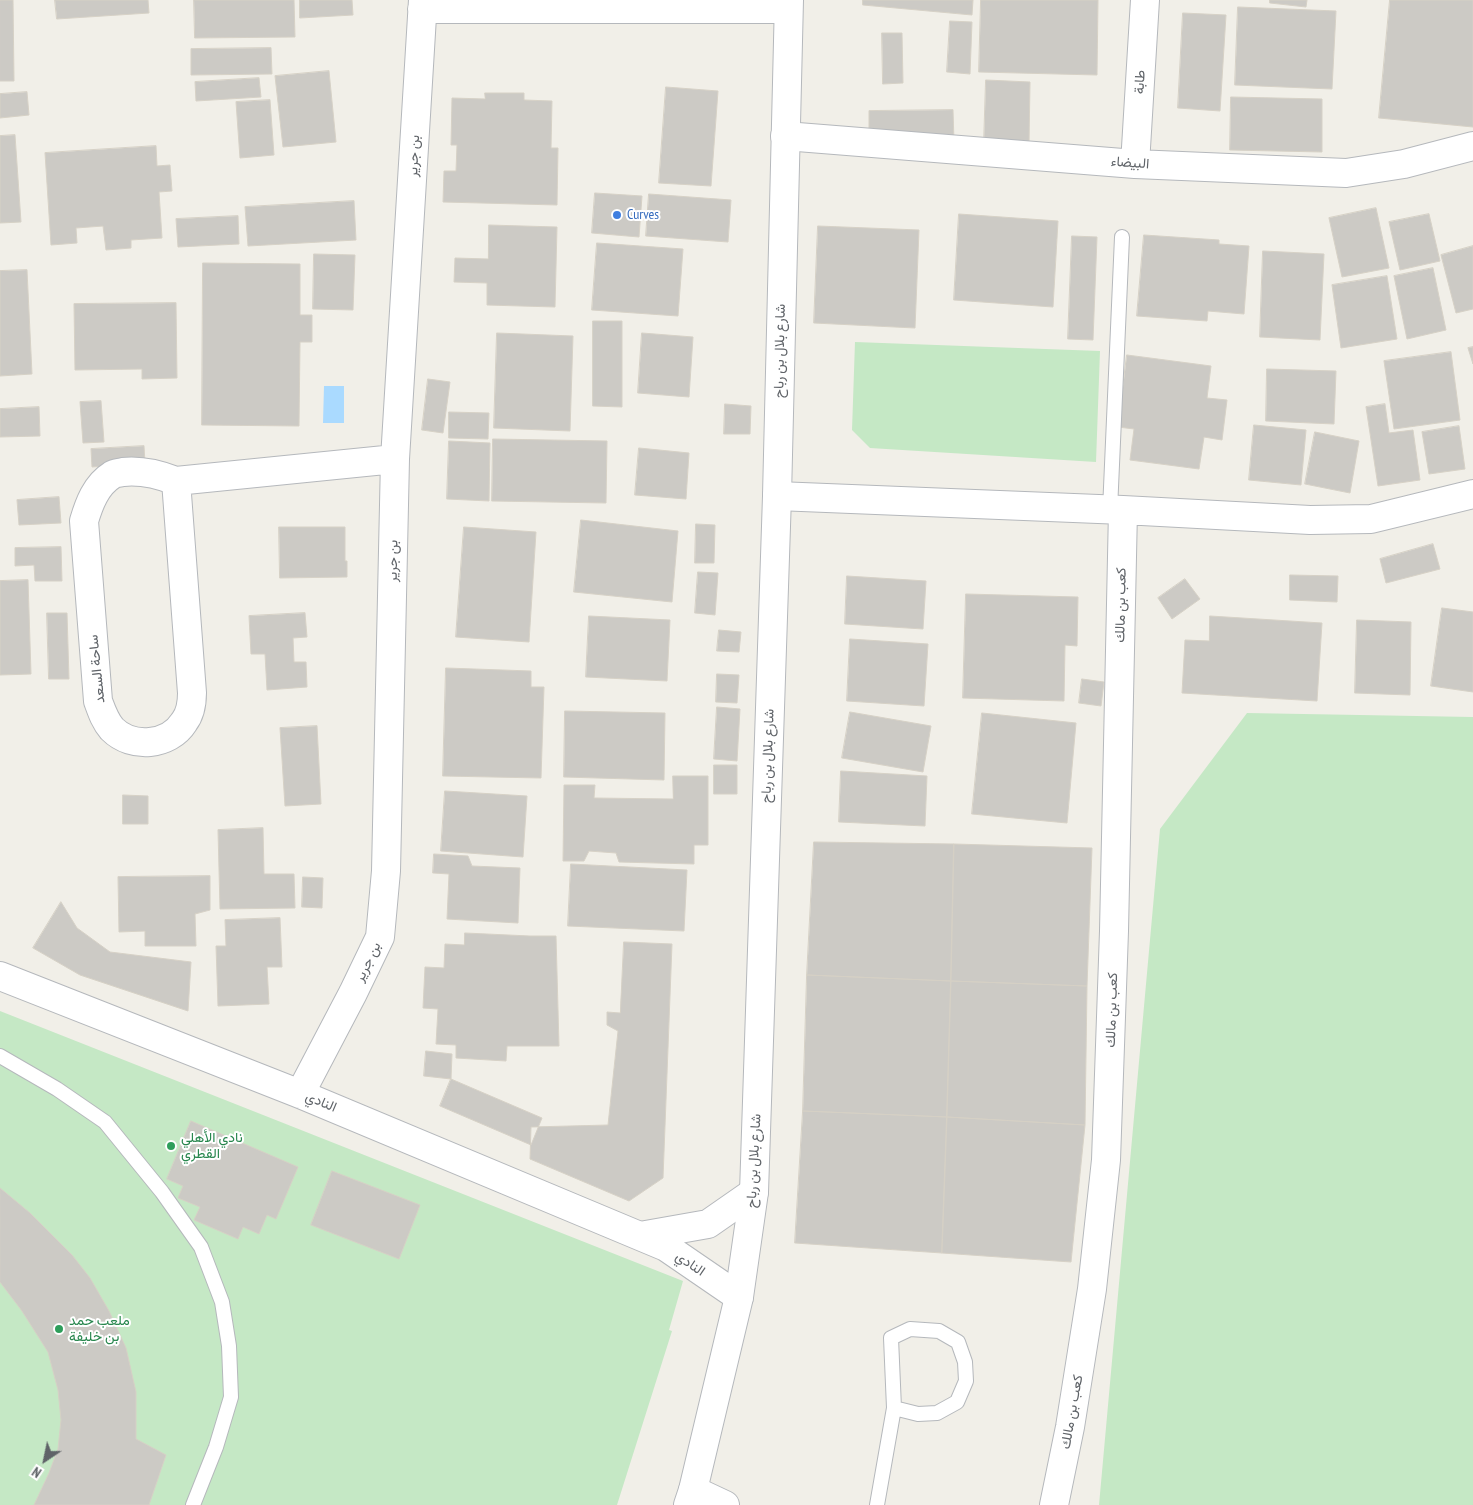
<!DOCTYPE html>
<meta charset="utf-8">
<style>
body{margin:0}
#map{position:relative;width:1473px;height:1505px;overflow:hidden;background:#f1efe8;font-family:"PT Sans Narrow",sans-serif}
canvas{display:block}
.north{position:absolute;left:20px;top:1435px;width:50px;height:50px;-webkit-text-stroke:4px #fff;paint-order:stroke;rotate:214deg;font-size:14px;font-weight:700;line-height:20px;text-align:center;color:#5f6368}
.north::after{content:'';display:block;margin:auto;width:18px;height:22px;background:#5f6368;clip-path:polygon(50% 0,100% 100%,50% 72%,0 100%)}
</style>
<div id="map">
<canvas width="1473" height="1505"></canvas>
<div class="north">N</div>
</div>
<script>
const context = document.querySelector('canvas').getContext('2d');
context.lineJoin = 'round';
function paint(path, color) {
  context.fillStyle = color;
  context.fill(path, 'evenodd');
}
function strokePath(path, color, width, dash) {
  context.strokeStyle = color;
  context.lineWidth = width;
  context.lineCap = dash ? 'butt' : 'round';
  context.setLineDash(dash || []);
  context.stroke(path);
}
function label(font, color, halo, rows, align = 'center') {
  context.font = font + ' "PT Sans Narrow",Vazirmatn,sans-serif';
  context.lineWidth = 4;
  context.setLineDash([]);
  context.textBaseline = 'middle';
  context.strokeStyle = halo;
  context.fillStyle = color;
  for (const [text, x, y, turn = 0] of rows) {
    context.save();
    context.translate(x, y);
    context.rotate((+turn || 0) * Math.PI / 180);
    context.textAlign = isNaN(turn) ? turn : align;
    if (halo) context.strokeText(text, 0, 0);
    context.fillText(text, 0, 0);
    context.restore();
  }
}
const green = new Path2D(`
 M855 342 1100 351 1096 462 870 448 852 430Z
 M1247 713 1473 717V1505H1099L1160 829Z
 M0 1011 683 1281 669 1330 672 1331 617 1505H0Z`);
const water = new Path2D(`
 M324 386H344V423H323Z`);
const building = new Path2D(`
 M0 0H13L14 81H0Z
 M55 0H148L149 13 57 19Z
 M194 0H294L295 37 195 38Z
 M300 0H352L353 15 300 18Z
 M863 0H973L972 15 863 5Z
 M981 0H1098L1097 75 979 72Z
 M1270 0H1307L1306 7 1270 3Z
 M1390 0H1473V127L1379 118Z
 M1238 7 1336 11 1332 89 1235 85Z
 M1183 13 1226 15 1220 111 1178 108Z
 M950 21 972 22 970 74 947 72Z
 M882 33H902L903 83 883 84Z
 M271 48 272 74 191 75V49Z
 M329 71 336 142 283 147 275 76Z
 M259 78 261 97 196 101 195 82Z
 M986 80 1030 82 1029 144 984 143Z
 M666 87 718 91 711 186 659 183Z
 M27 92 29 115 0 118V94Z
 M485 93H524V100L552 101 551 148H558L557 205 443 202 444 171H456L457 145H451L452 98 485 99Z
 M1231 97 1322 99V152L1230 150Z
 M270 100 274 155 240 158 236 102Z
 M953 110 954 142H869V111Z
 M15 135 21 222 0 223V136Z
 M156 146 157 166 170 165 172 191 159 192 162 238 131 240V248L106 250 103 226 76 228 77 243 51 245 45 153Z
 M595 193 642 196 639 237 592 233Z
 M649 194 731 200 728 242 646 236Z
 M354 201 356 240 248 246 245 207Z
 M1376 208 1389 268 1342 277 1329 218Z
 M959 214 1058 221 1053 307 954 300Z
 M1429 214 1440 261 1400 270 1389 222Z
 M238 216 239 244 178 247 176 219Z
 M489 225 557 227 555 307 487 305V283L454 282 455 258 488 259Z
 M818 226 919 230 915 328 814 323Z
 M1144 235 1219 240V244L1249 246 1244 314 1208 311 1207 321 1137 316Z
 M1072 236 1097 237 1093 340 1068 339Z
 M597 243 683 249 678 316 592 310Z
 M1473 246V309L1456 313 1441 255Z
 M1263 251 1324 254 1320 340 1260 337Z
 M314 254 355 255 353 310 313 309Z
 M203 263 300 264V315H312V342H300L299 426 202 425Z
 M1433 268 1446 330 1407 339 1394 276Z
 M27 270 32 374 0 376V271Z
 M1387 276 1397 339 1341 348 1332 285Z
 M176 303 177 378 142 379V369L75 370 74 304Z
 M593 321H622V407L593 406Z
 M497 333 573 336 570 431 494 428Z
 M642 333 693 337 689 397 638 393Z
 M1473 347V364L1468 348Z
 M1451 352 1460 420 1394 429 1384 361Z
 M1127 355 1211 366 1207 398 1227 400 1222 440 1204 437 1199 469 1130 460 1134 429 1118 427Z
 M1267 369 1336 371 1334 424 1266 421Z
 M428 379 450 382 443 433 422 430Z
 M101 401 104 442 83 443 80 402Z
 M725 404 751 406 750 434H724Z
 M1385 404 1389 433 1413 430 1420 480 1378 486 1366 407Z
 M39 407 40 436 0 437V409Z
 M449 412 489 413 488 439 449 438Z
 M1254 425 1306 430 1301 485 1249 480Z
 M1459 426 1465 469 1429 474 1422 432Z
 M1315 432 1359 441 1350 493 1305 484Z
 M493 439 607 441 606 503 492 501Z
 M449 441 490 443 489 501 447 499Z
 M144 446 145 463 92 467 91 449Z
 M639 448 689 453 686 499 635 495Z
 M59 497 61 523 19 525 17 500Z
 M581 520 678 531 672 602 574 592Z
 M696 524 715 525 714 563H695Z
 M279 527H345V561H347V577L280 578Z
 M464 527 536 532 529 642 456 637Z
 M1433 544 1440 569 1386 583 1380 559Z
 M61 547 62 581H35L34 565 15 566V548Z
 M698 572 718 573 715 615 695 613Z
 M1290 575 1338 576 1337 602 1290 600Z
 M847 576 926 581 923 629 845 624Z
 M1185 579 1200 599 1172 619 1158 598Z
 M28 580 31 674 0 675V581Z
 M966 594 1078 597 1077 646 1065 645 1064 701 963 698Z
 M1442 608 1473 612V692L1431 686Z
 M47 613H67L69 679H49Z
 M305 613 307 637 293 638 294 662H306L307 687 267 690 265 654H251L249 616Z
 M589 616 670 620 667 681 586 677Z
 M1210 616 1322 623 1317 701 1182 693 1185 640 1209 641Z
 M1357 620 1411 622 1410 695 1355 693Z
 M719 630 741 632 739 652 717 651Z
 M850 639 928 644 924 706 847 701Z
 M446 668 531 671V687H544L541 778 443 776Z
 M717 674 739 675 737 703 716 702Z
 M1082 679 1104 682 1101 706 1079 703Z
 M717 707 740 709 737 761 714 759Z
 M565 711 665 713 664 780 564 777Z
 M850 712 931 726 923 772 842 758Z
 M982 713 1076 723 1067 823 972 814Z
 M317 726 321 804 285 806 280 728Z
 M714 765H737V794H714Z
 M841 771 927 776 925 826 839 822Z
 M673 776H708V845H694V864L619 862 616 853 589 851 584 861H563L564 785H595L594 798 673 799Z
 M445 791 527 796 523 857 441 851Z
 M123 795 148 796V824H123Z
 M263 828 264 874H294L295 908 220 909 218 830Z
 M814 842 954 844 951 981 807 975Z
 M954 844 1092 848 1087 986 951 981Z
 M434 854 468 856 472 866 520 868 518 923 447 919 449 874 433 873Z
 M571 864 687 870 684 931 568 926Z
 M210 876V910L195 914 196 946H145V931L119 932 118 877Z
 M303 877 323 878 322 908 302 907Z
 M61 902 77 928 110 952 191 962 188 1011 80 975 33 948Z
 M280 918 282 967H267L269 1004 218 1006 216 946H226L225 920Z
 M465 933 530 936H556L559 1046H507L506 1061 456 1058V1045L436 1044 438 1009 423 1008 425 967 444 968 445 944 464 945Z
 M624 942 672 944 663 1178 629 1201 530 1159 531 1127 608 1125 618 1031 607 1025V1012L620 1013Z
 M807 975 951 981 947 1117 803 1111Z
 M951 981 1087 986 1085 1125 947 1117Z
 M426 1051 452 1054 451 1079 424 1076Z
 M451 1079 542 1118 531 1145 440 1106Z
 M803 1111 947 1117 942 1253 795 1243Z
 M947 1117 1085 1125 1071 1262 942 1253Z
 M191 1121 298 1167 276 1219 267 1215 259 1234 243 1227 238 1239 194 1220 200 1207 178 1198 183 1186 167 1179Z
 M332 1171 420 1205 399 1259 311 1225Z
 M0 1188 30 1213 72 1255 90 1278 109 1311 126 1348 136 1392V1439L166 1455 149 1505H34L49 1473 58 1449 61 1420 58 1390 48 1352 22 1311 0 1282Z`);
const service = new Path2D(`
 M1110 510 1122 237
 M0 1056 57 1089 105 1122 162 1192 201 1247 222 1302 229 1346 231 1397 216 1447 193 1505
 M877 1505 894 1408 891 1338 910 1329 939 1331 958 1342 965 1362 966 1381 957 1402 937 1413 918 1414 894 1408`);
const minor = new Path2D(`
 M422 9H788
 M785 136 1135 164 1346 173 1404 164 1473 146
 M1135 164 1145 0
 M176 481 192 693C192 703 191 713 184 722 169 746 132 749 112 729 105 721 102 712 98 701L84 521C89 504 96 485 112 475 115 473 119 473 123 472 142 470 158 474 176 481L395 459
 M777 496 1123 510 1310 520 1371 519 1473 494
 M0 976 300 1094 666 1247 739 1297
 M300 1094 353 993 380 937 386 871 395 459 423 0
 M640 1236 708 1224 754 1192
 M693 1490 725 1505
 M1054 1505 1070 1427 1092 1289 1106 1160 1114 931 1123 510`);
const tertiary = new Path2D(`
 M688 1505 693 1490 739 1297 754 1192 777 496 789 0`);
const markers = [
 [617,215,5,"#3f7fe0"],
 [171,1146,5,"#2e9e5b"],
 [59,1329,5,"#2e9e5b"]
];
const streetNames = [
 ["طابة",1140,82,-87],
 ["بن جرير",414,156,-87],
 ["البيضاء",1130,163,4],
 ["شارع بلال بن رباح",780,351,-89],
 ["بن جرير",393,561,-89],
 ["كعب بن مالك",1121,605,-89],
 ["ساحة السعد",97,669,-96],
 ["شارع بلال بن رباح",768,756,-88],
 ["بن جرير",368,962,-64],
 ["كعب بن مالك",1112,1010,-88],
 ["النادي",321,1102,23],
 ["شارع بلال بن رباح",754,1161,-87],
 ["النادي",690,1264,34],
 ["كعب بن مالك",1072,1412,-80]
];
const shopNames = [
 ["Curves",627,215]
];
const leisureNames = [
 ["نادي الأهلي",181,1138],
 ["القطري",181,1154],
 ["ملعب حمد",69,1321],
 ["بن خليفة",69,1337]
];
paint(green, '#c5e8c5');
paint(water, '#aadaff');
paint(building, '#cccac5');
strokePath(building, '#d6d1c6', 1);
strokePath(service, '#b5b8bc', 16);
strokePath(minor, '#b5b8bc', 30);
strokePath(tertiary, '#b5b8bc', 30);
strokePath(service, '#fff', 14);
strokePath(minor, '#fff', 28);
strokePath(tertiary, '#fff', 28);
for (const [x, y, r, color] of markers) {
  const dot = new Path2D();
  dot.arc(x, y, r, 0, 2 * Math.PI);
  context.fillStyle = color;
  context.fill(dot);
  strokePath(dot, '#fff', 2);
}
label('14px', '#5f6368', '#fff', streetNames);
label('14px', '#366cbe', '#fff', shopNames, 'left');
label('14px', '#27864d', '#fff', leisureNames, 'left');
</script>
